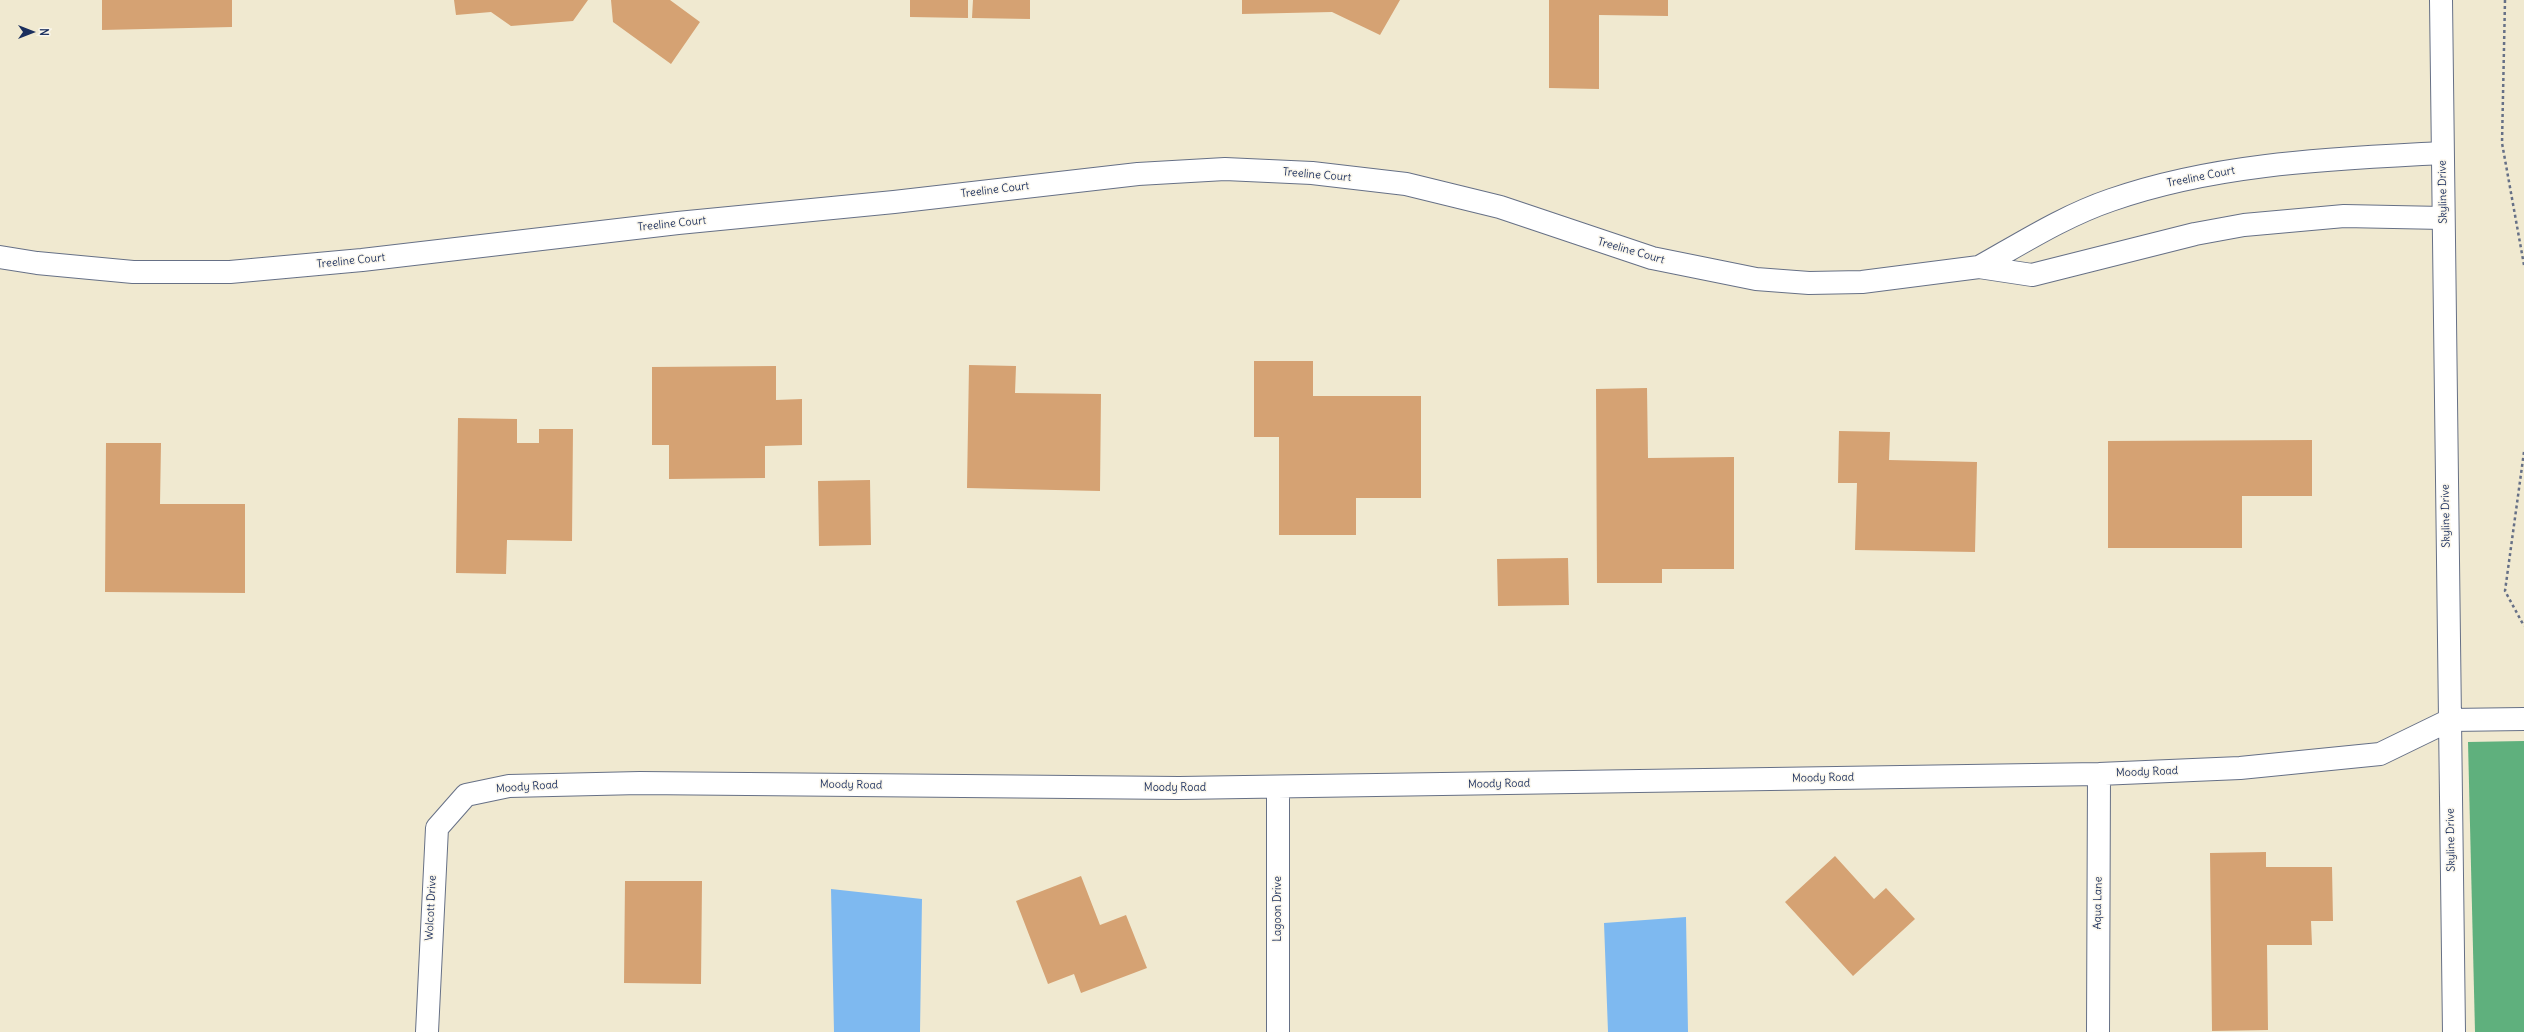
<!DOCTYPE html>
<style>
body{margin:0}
#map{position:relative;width:2524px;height:1032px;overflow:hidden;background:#f0e9d0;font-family:Delius,sans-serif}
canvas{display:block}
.north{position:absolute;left:12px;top:12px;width:40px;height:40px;-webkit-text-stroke:3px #fbf7ec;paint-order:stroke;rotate:90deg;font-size:11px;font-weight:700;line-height:16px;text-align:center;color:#1b2f5e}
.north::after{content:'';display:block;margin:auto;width:14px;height:18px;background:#1b2f5e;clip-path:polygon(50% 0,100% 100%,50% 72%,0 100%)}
</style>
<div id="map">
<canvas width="2524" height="1032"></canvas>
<div class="north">N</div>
</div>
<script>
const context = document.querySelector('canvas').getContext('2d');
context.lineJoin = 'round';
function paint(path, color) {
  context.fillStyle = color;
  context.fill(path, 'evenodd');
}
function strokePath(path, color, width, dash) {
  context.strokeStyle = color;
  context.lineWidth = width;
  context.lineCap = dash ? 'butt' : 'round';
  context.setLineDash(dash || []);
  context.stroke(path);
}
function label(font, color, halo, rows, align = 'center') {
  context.font = font + ' Delius,sans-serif';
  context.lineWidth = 3;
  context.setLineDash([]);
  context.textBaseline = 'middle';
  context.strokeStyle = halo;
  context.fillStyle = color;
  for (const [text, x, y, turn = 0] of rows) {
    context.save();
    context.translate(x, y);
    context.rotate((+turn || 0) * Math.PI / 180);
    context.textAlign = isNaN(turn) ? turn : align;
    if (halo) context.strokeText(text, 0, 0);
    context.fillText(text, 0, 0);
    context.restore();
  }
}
const forest = new Path2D(`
 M2524 741V1032H2475L2468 742Z`);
const water = new Path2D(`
 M831 889 922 899 920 1032H834Z
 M1686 917 1688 1032H1608L1604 923Z`);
const building = new Path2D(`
 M102 0H232V27L102 30Z
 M454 0H588L573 21 511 26 491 12 456 15Z
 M611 0H670L700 22 671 64 613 22Z
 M910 0H968V18L910 17Z
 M973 0H1030V19L972 18Z
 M1242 0H1400L1380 35 1332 12 1242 14Z
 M1549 0H1668V16L1599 15V89L1549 88Z
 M1254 361H1313V396H1421V498H1356V535H1279V437H1254Z
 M969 365 1016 366 1015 393 1101 394 1100 491 967 488Z
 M776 366V400L802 399V445L765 446V478L669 479V445H652V367Z
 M1647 388 1648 458 1734 457V569H1662V583H1597L1596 389Z
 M458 418 517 419V443H539V429H573L572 541 507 540 506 574 456 573Z
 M1839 431 1890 432 1889 460 1977 462 1975 552 1855 550 1857 483H1838Z
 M2312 440V496H2242V548H2108V441Z
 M106 443H161L160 504H245V593L105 592Z
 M870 480 871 545 819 546 818 481Z
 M1568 558 1569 605 1498 606 1497 559Z
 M2266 852V867H2332L2333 921H2311L2312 945H2267L2268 1030 2212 1031 2210 853Z
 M1835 856 1874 899 1886 888 1915 919 1853 976 1785 902Z
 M1081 876 1100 925 1126 915 1147 968 1081 993 1074 974 1048 984 1016 901Z
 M625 881H702L701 984 624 983Z`);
const path = new Path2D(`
 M2505 0 2502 143 2524 265
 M2524 452 2505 591 2524 626`);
const minor = new Path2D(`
 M0 257 37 263 133 272H230L362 260 678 223 894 202 1138 174 1225 169 1312 173 1406 184 1500 207 1652 258 1756 279 1809 283 1862 282 1979 267 2032 275 2195 234 2244 225 2344 216 2443 218
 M1979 267C2022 243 2064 216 2111 200 2217 163 2331 159 2442 153
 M1278 787V1032
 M427 1032 437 828 466 795 509 786 640 783 1179 788 2099 774 2240 768 2380 754 2450 720 2454 1032
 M2098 1032 2099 774`);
const tertiary = new Path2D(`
 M2441 0 2450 720 2524 719`);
const streetNames = [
 ["Treeline Court",1317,175,5],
 ["Treeline Court",2201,177,-11],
 ["Treeline Court",995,190,-7],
 ["Skyline Drive",2443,192,-91],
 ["Treeline Court",672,224,-6],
 ["Treeline Court",1631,251,16],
 ["Treeline Court",351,261,-6],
 ["Skyline Drive",2446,516,-91],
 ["Moody Road",2147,772,-2],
 ["Moody Road",1823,778,-1],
 ["Moody Road",1499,784,-1],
 ["Moody Road",851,785,1],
 ["Moody Road",527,787,-4],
 ["Moody Road",1175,788],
 ["Skyline Drive",2451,840,-91],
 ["Aqua Lane",2098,903,-89],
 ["Wolcott Drive",431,908,-87],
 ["Lagoon Drive",1278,909,-90]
];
paint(forest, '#5fb07d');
paint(water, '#7eb9f0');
paint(building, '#d5a273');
strokePath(minor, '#667086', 24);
strokePath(tertiary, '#667086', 24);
strokePath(path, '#667086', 2.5, [3, 3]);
strokePath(minor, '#fff', 22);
strokePath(tertiary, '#fff', 22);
label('11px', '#1b2f5e', '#fbf7ec', streetNames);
</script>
